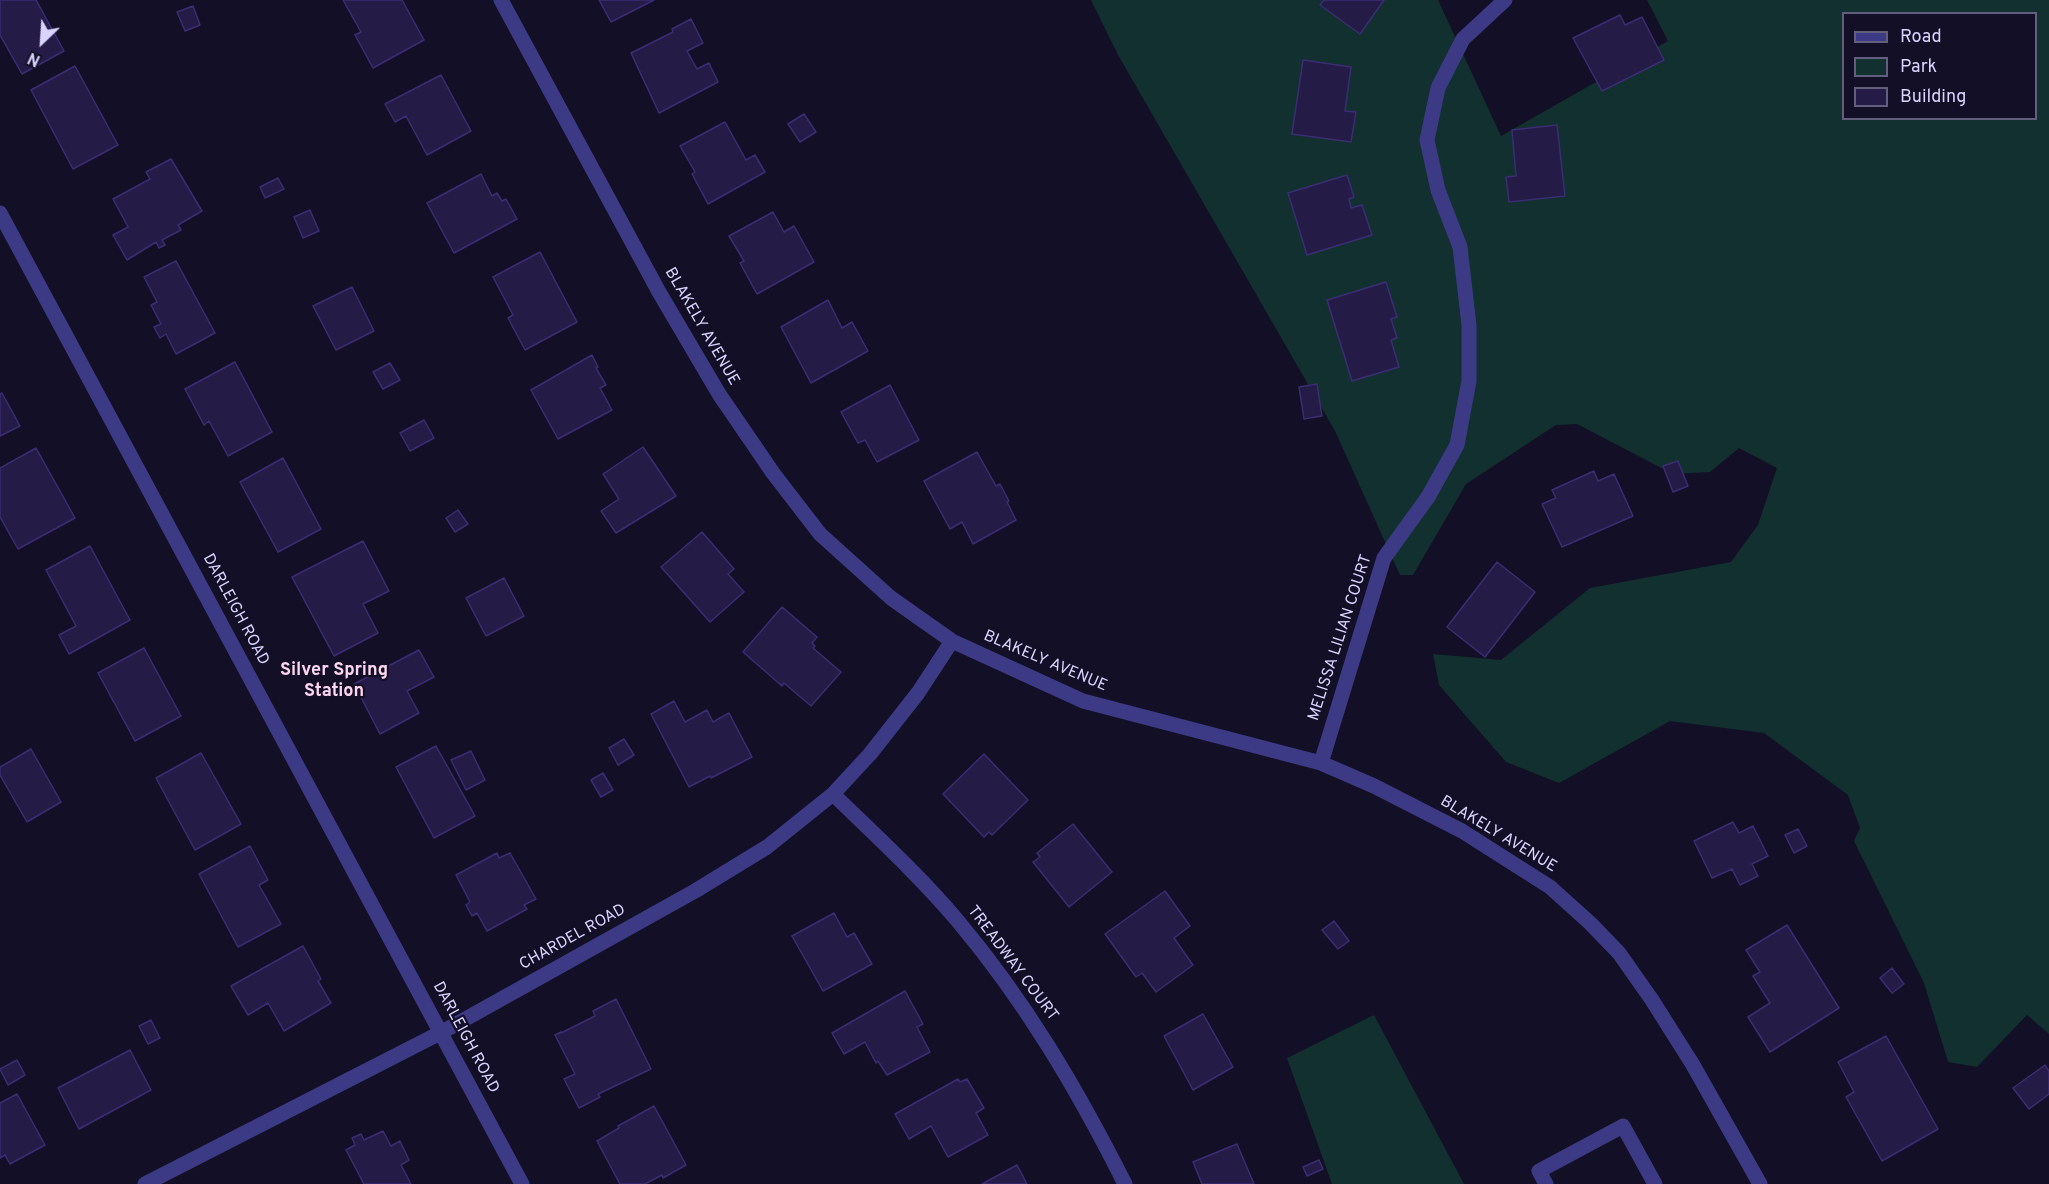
<!DOCTYPE html>
<style>
body{margin:0}
#map{position:relative;width:2049px;height:1184px;overflow:hidden;background:#130f26;font-family:Overpass,sans-serif}
canvas{display:block}
.legend{position:absolute;left:1842px;top:12px;width:195px;height:108px;box-sizing:border-box;background:#130f26;border:2px solid #625e7d;margin:0;padding:8px 10px;list-style:none;font-size:18px;color:#d9d4ff}
.legend li{display:flex;align-items:center;gap:12px;height:30px}
.legend b{width:30px;border:2px solid #625e7d}
.north{position:absolute;left:12px;top:12px;width:60px;height:60px;-webkit-text-stroke:4px #130f26;paint-order:stroke;rotate:205deg;font-size:16px;font-weight:700;line-height:24px;text-align:center;color:#d9d4ff}
.north::after{content:'';display:block;margin:auto;width:21px;height:27px;background:#d9d4ff;clip-path:polygon(50% 0,100% 100%,50% 72%,0 100%)}
</style>
<div id="map">
<canvas width="2049" height="1184"></canvas>
<ul class="legend">
<li><b style="height:8px;background:#3d3a85"></b>Road</li>
<li><b style="height:16px;background:#12302f"></b>Park</li>
<li><b style="height:16px;background:#241b47"></b>Building</li>
</ul>
<div class="north">N</div>
</div>
<script>
const context = document.querySelector('canvas').getContext('2d');
context.lineJoin = 'round';
function paint(path, color) {
  context.fillStyle = color;
  context.fill(path, 'evenodd');
}
function strokePath(path, color, width, dash) {
  context.strokeStyle = color;
  context.lineWidth = width;
  context.lineCap = dash ? 'butt' : 'round';
  context.setLineDash(dash || []);
  context.stroke(path);
}
function label(font, color, halo, rows, align = 'center') {
  context.font = font + ' Overpass,sans-serif';
  context.lineWidth = 4.5;
  context.setLineDash([]);
  context.textBaseline = 'middle';
  context.strokeStyle = halo;
  context.fillStyle = color;
  for (const [text, x, y, turn = 0] of rows) {
    context.save();
    context.translate(x, y);
    context.rotate((+turn || 0) * Math.PI / 180);
    context.textAlign = isNaN(turn) ? turn : align;
    if (halo) context.strokeText(text, 0, 0);
    context.fillText(text, 0, 0);
    context.restore();
  }
}
const green = new Path2D(`
 M1091 0H1438L1501 136 1668 41 1647 0H2049V1034L2027 1015 1977 1067 1948 1062 1924 983 1854 841 1860 828 1848 795 1764 733 1670 721 1559 783 1506 762 1439 685 1433 654 1501 660 1590 588 1731 562 1758 525 1777 468 1739 448 1710 472 1673 474 1577 424 1556 425 1466 484 1413 575H1400L1335 431 1118 55ZM1844 14H2036V118H1844Z
 M1374 1015 1464 1184H1332L1287 1058Z`);
const building = new Path2D(`
 M0 0H36L64 51 22 74 0 35Z
 M343 0H402L424 40 373 68 355 35 361 32Z
 M599 0H654L611 22Z
 M1324 0H1384L1360 34 1320 5Z
 M193 6 200 25 185 31 177 12Z
 M1620 15 1625 25 1642 17 1664 60 1602 91 1573 38Z
 M691 19 703 43 687 51 697 69 709 63 718 82 659 113 631 53 673 32 672 29Z
 M1303 60 1351 67 1345 111 1356 112 1351 142 1292 134Z
 M75 66 118 145 73 169 31 90Z
 M441 75 471 131 427 155 406 116 395 122 385 104Z
 M804 114 816 132 800 142 788 124Z
 M725 122 746 160 755 155 765 172 708 204 692 174 695 172 680 146Z
 M1557 125 1565 196 1509 202 1506 177 1516 176 1512 130Z
 M171 159 202 211 178 225 181 230 162 240 165 245 159 248 156 242 127 260 113 235 128 227 113 199 150 179 146 172Z
 M481 174 492 196 497 193 502 201 506 199 517 219 454 253 427 203Z
 M1347 175 1354 197 1349 199 1351 208 1362 205 1372 235 1307 255 1288 193Z
 M278 178 284 189 265 198 260 187Z
 M310 210 319 231 303 238 294 217Z
 M773 212 784 232 794 226 814 262 757 294 740 263 744 261 729 236Z
 M540 252 577 322 525 350 508 318 513 315 493 277Z
 M176 261 215 333 176 354 166 334 160 338 154 327 161 324 151 305 157 302 144 277Z
 M1386 282 1397 317 1391 319 1397 338 1391 340 1399 367 1352 381 1327 300Z
 M352 287 374 331 336 350 313 306Z
 M828 300 842 328 852 322 868 351 811 383 781 327Z
 M592 355 598 367 596 368 606 385 600 388 612 410 558 439 531 390Z
 M235 362 272 432 228 456 209 421 204 425 185 389Z
 M390 363 400 380 383 389 373 372Z
 M1317 384 1322 416 1304 419 1299 387Z
 M890 385 919 440 877 462 865 440 858 443 841 412Z
 M2 393 20 426 0 436V394Z
 M424 420 434 438 410 451 400 433Z
 M643 447 676 496 616 533 601 511 619 499 603 474Z
 M36 448 75 518 18 549 0 517V468Z
 M977 452 996 486 1000 484 1009 501 1007 502 1016 520 973 544 962 522 950 529 924 481Z
 M283 458 321 529 278 552 240 482Z
 M1678 461 1688 486 1673 492 1663 466Z
 M1594 471 1598 481 1614 474 1633 516 1562 547 1542 504 1556 498 1552 490Z
 M458 510 468 524 455 532 446 518Z
 M702 532 734 569 728 574 744 592 710 622 661 567Z
 M363 541 389 591 363 604 378 633 334 656 292 577Z
 M90 546 130 620 69 654 59 635 76 626 46 570Z
 M1497 562 1535 592 1485 657 1447 627Z
 M504 578 524 616 486 636 466 598Z
 M782 607 817 637 812 643 815 646 813 648 841 672 811 706 784 683 782 686 743 652Z
 M144 648 181 716 135 741 98 673Z
 M419 650 434 677 407 691 419 713 380 734 354 684Z
 M674 701 685 722 707 710 713 722 729 713 752 757 711 778 710 776 689 787 651 714Z
 M624 739 634 755 618 765 609 748Z
 M436 746 475 816 434 838 396 767Z
 M31 749 61 802 27 822 0 775V767Z
 M471 751 485 780 466 790 451 760Z
 M201 753 241 824 195 850 156 778Z
 M984 754 1028 800 992 835 989 832 984 837 943 794Z
 M603 773 613 790 601 797 591 780Z
 M1733 822 1739 833 1753 826 1768 856 1752 864 1758 876 1740 885 1732 869 1712 878 1694 841Z
 M1073 824 1112 872 1069 907 1033 862 1040 857 1037 853Z
 M1798 829 1807 846 1794 853 1785 835Z
 M250 846 268 880 259 885 281 924 238 947 199 874Z
 M497 853 499 858 510 853 536 899 524 905 527 909 487 931 477 913 472 916 466 905 470 902 456 875Z
 M1165 891 1190 926 1174 938 1193 965 1156 992 1142 973 1136 977 1105 934Z
 M834 913 847 937 854 933 872 964 823 991 792 936Z
 M1334 921 1349 941 1338 949 1322 930Z
 M1787 925 1839 1008 1770 1052 1748 1017 1770 1003 1753 976 1760 972 1746 950Z
 M303 946 321 979 318 981 331 1003 284 1031 268 1003 248 1015 231 986Z
 M1892 968 1904 984 1892 993 1880 978Z
 M905 991 923 1024 917 1027 930 1052 887 1075 878 1061 876 1063 865 1042 844 1054 832 1033Z
 M616 999 651 1069 598 1094 600 1097 579 1108 564 1079 575 1074 555 1035 561 1032V1033L595 1016 593 1011Z
 M1203 1014 1233 1067 1193 1090 1164 1036Z
 M151 1020 160 1038 148 1044 139 1026Z
 M1886 1036 1938 1129 1882 1161 1846 1097 1854 1092 1838 1062Z
 M130 1050 151 1090 79 1129 58 1088Z
 M17 1060 25 1075 8 1085 0 1069Z
 M2045 1065 2049 1071V1094L2029 1109 2013 1088Z
 M958 1079 960 1082 967 1079 984 1108 976 1113 988 1135 948 1157 931 1126 909 1139 895 1114Z
 M17 1094 45 1145 10 1164 5 1155 0 1158V1103Z
 M654 1106 686 1165 663 1178 662 1175 645 1184H620L597 1141 619 1128 618 1126Z
 M383 1131 391 1146 400 1141 409 1160 401 1165 411 1184H364L346 1150 355 1145 352 1138 361 1134 364 1140Z
 M1237 1144 1254 1184H1202L1193 1162Z
 M1319 1160 1323 1169 1307 1176 1303 1167Z
 M1017 1165 1027 1184H982Z`);
const minor = new Path2D(`
 M501 0 659 292 719 394 773 473 820 534 891 598 952 641 1083 701 1321 763 1374 786 1462 831 1550 887 1590 923 1619 953 1652 1000 1693 1065 1760 1184
 M0 213 522 1184
 M1321 763 1384 558 1428 497 1457 445 1469 381V325L1460 247 1438 190 1427 140 1438 88 1463 39 1505 0
 M833 794C875 835 919 875 957 920 1026 1002 1077 1089 1125 1184
 M145 1184 442 1032 695 891 767 847 833 794 870 754 918 693 952 641
 M1546 1184 1539 1171 1623 1126 1655 1184`);
const streetNames = [
 ["BLAKELY AVENUE",701,327,60],
 ["DARLEIGH ROAD",235,610,62],
 ["MELISSA LILIAN COURT",1341,638,-72],
 ["BLAKELY AVENUE",1045,662,23],
 ["BLAKELY AVENUE",1498,835,31],
 ["CHARDEL ROAD",573,938,-29],
 ["TREADWAY COURT",1012,964,53],
 ["DARLEIGH ROAD",465,1038,62]
];
const neighbourhoodNames = [
 ["Silver Spring",334,671],
 ["Station",334,692]
];
paint(green, '#12302f');
paint(building, '#241b47');
strokePath(building, '#3b2d73', 1.5);
strokePath(minor, '#3d3a85', 15);
label('16px', '#d9d4ff', '#130f26', streetNames);
label('bold 18px', '#ffd6f0', '#130f26', neighbourhoodNames);
</script>
